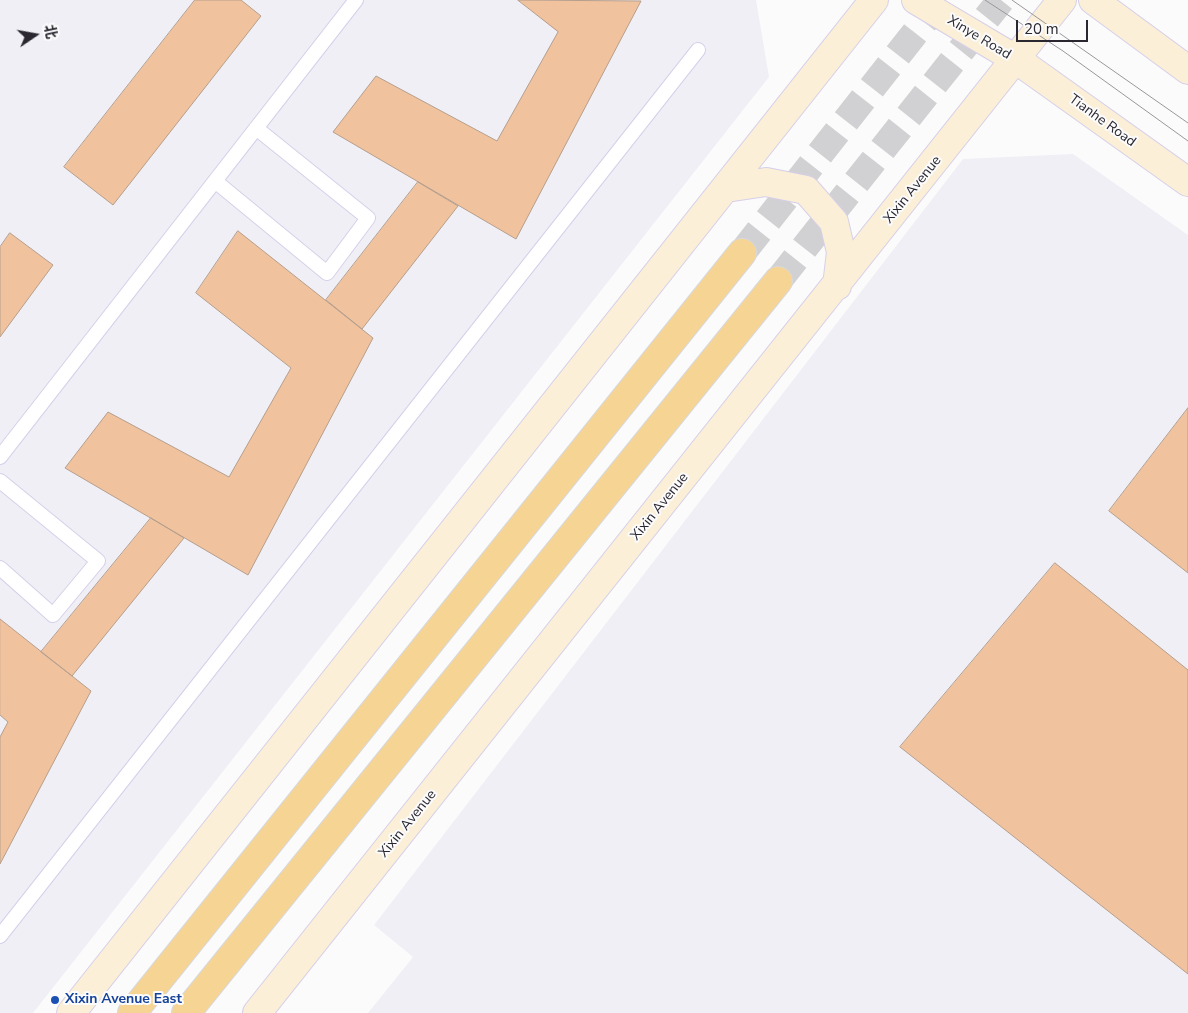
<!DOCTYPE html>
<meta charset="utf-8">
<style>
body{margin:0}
#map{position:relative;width:1188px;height:1013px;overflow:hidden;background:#fbfbfb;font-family:"Nunito Sans","Noto Sans SC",sans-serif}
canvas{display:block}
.north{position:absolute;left:10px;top:10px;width:50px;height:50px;-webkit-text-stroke:4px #fbfbfb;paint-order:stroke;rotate:78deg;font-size:14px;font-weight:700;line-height:20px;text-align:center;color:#2a2731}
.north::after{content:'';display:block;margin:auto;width:18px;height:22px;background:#2a2731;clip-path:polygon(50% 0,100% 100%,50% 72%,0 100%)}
.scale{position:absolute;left:1016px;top:20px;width:72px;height:22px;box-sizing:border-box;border:2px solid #2a2731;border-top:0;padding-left:6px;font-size:15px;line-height:18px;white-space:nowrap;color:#2a2731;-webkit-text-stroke:4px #fbfbfb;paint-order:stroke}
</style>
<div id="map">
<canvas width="1188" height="1013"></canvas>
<div class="north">北</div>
<div class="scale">20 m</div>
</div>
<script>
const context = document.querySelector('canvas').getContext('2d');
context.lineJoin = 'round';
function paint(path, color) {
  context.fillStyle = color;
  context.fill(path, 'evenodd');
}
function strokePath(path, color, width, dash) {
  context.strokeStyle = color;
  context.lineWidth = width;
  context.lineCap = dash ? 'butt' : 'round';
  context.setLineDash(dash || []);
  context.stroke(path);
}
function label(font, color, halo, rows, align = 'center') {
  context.font = font + ' "Nunito Sans",sans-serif';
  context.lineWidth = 4;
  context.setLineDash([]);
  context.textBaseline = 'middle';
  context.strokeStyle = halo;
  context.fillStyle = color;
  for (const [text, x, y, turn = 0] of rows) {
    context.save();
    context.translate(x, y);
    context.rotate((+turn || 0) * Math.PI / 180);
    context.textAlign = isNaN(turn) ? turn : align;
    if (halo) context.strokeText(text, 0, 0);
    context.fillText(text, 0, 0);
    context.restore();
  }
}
const built = new Path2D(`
 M0 0H756L769 77 33 1013H0Z
 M1073 154 1188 235V1013H368L413 957 374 925 963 159Z`);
const building = new Path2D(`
 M195 0H241L261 16 113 205 64 167Z
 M518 0 641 1 516 239 333 132 376 76 497 141 558 32Z
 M418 182 458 206 362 329 326 300Z
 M238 231 373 338 248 575 65 468 108 412 229 477 291 368 196 293Z
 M10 233 53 265 0 337V247Z
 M1188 408V573L1109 511Z
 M151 518 184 538 72 676 41 652Z
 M1055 563 1188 670V974L900 747Z
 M0 619 91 691 0 864V737L8 722 0 715Z`);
const trunkTunnel = new Path2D(`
 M742 253 941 0
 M778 281 1001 0`);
const service = new Path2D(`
 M215 181 327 273 368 218 256 128
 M0 457 356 0
 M0 481 98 561 53 615 0 568
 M0 936 698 50`);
const secondary = new Path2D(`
 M916 0 1017 60 1188 182
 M1093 0 1188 70
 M726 188 766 182 806 190 834 222 841 252 837 286
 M71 1013 874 0
 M257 1013 1062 0`);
const trunk = new Path2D(`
 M132 1013 742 253
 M186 1013 778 281`);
const tram = new Path2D(`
 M985 0 1063 51 1188 141
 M1012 0 1188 123`);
const markers = [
 [55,1000,5,"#1a4fb4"]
];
const streetNames = [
 ["Xinye Road",979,38,31],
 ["Tianhe Road",1102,121,36],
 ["Xixin Avenue",913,190,-51],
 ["Xixin Avenue",660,507,-51],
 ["Xixin Avenue",408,824,-51]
];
const transitNames = [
 ["Xixin Avenue East",65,1000]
];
paint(built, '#f1eff6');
paint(building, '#f0c29d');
strokePath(building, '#b69f8d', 1);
strokePath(trunkTunnel, '#d1d1d3', 28, [28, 14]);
strokePath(service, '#d6cfe9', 16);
strokePath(secondary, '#d6cfe9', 30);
strokePath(trunk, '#d9d8da', 30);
strokePath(service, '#fff', 14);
strokePath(secondary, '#fbefd7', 28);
strokePath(trunk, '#f6d494', 28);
strokePath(tram, '#99979c', 1);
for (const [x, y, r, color] of markers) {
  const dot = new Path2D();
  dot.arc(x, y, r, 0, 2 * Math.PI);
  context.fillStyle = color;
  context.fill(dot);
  strokePath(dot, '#fbfbfb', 2);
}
label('14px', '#2a2731', '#fbfbfb', streetNames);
label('bold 14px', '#164399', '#fbfbfb', transitNames, 'left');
</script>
